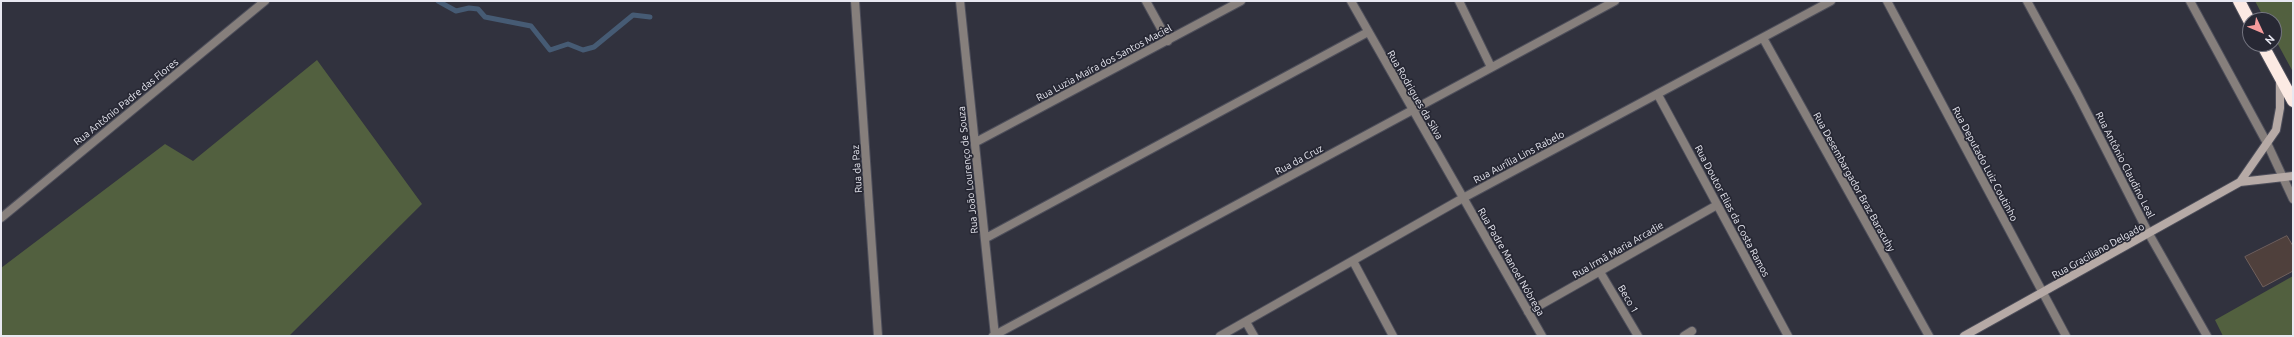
<!DOCTYPE html>
<meta charset="utf-8">
<style>
body{margin:0}
#map{position:relative;width:2294px;height:337px;overflow:hidden;background:#31323e;font-family:Ubuntu,sans-serif}
canvas{display:block}
.frame{position:absolute;inset:0;border:2px solid #e8e8f1;pointer-events:none}
.north{position:absolute;left:2242px;top:12px;width:40px;height:40px;box-sizing:border-box;background:#272834;border:1px solid #747580;border-radius:50%;rotate:134deg;font-size:11px;font-weight:700;line-height:16px;text-align:center;color:#e8e8f1}
.north::after{content:'';display:block;margin:auto;width:14px;height:18px;background:#f59b9c;clip-path:polygon(50% 0,100% 100%,50% 72%,0 100%)}
</style>
<div id="map">
<canvas width="2294" height="337"></canvas>
<div class="frame"></div>
<div class="north">N</div>
</div>
<script>
const context = document.querySelector('canvas').getContext('2d');
context.lineJoin = 'round';
function paint(path, color) {
  context.fillStyle = color;
  context.fill(path, 'evenodd');
}
function strokePath(path, color, width, dash) {
  context.strokeStyle = color;
  context.lineWidth = width;
  context.lineCap = dash ? 'butt' : 'round';
  context.setLineDash(dash || []);
  context.stroke(path);
}
function label(font, color, halo, rows, align = 'center') {
  context.font = font + ' Ubuntu,sans-serif';
  context.lineWidth = 3.5;
  context.setLineDash([]);
  context.textBaseline = 'middle';
  context.strokeStyle = halo;
  context.fillStyle = color;
  for (const [text, x, y, turn = 0] of rows) {
    context.save();
    context.translate(x, y);
    context.rotate((+turn || 0) * Math.PI / 180);
    context.textAlign = isNaN(turn) ? turn : align;
    if (halo) context.strokeText(text, 0, 0);
    context.fillText(text, 0, 0);
    context.restore();
  }
}
const green = new Path2D(`
 M2255 1H2293V72L2274 37V20H2265Z
 M317 60 422 204 289 336H1V268L165 144 193 161Z
 M2293 276V336H2223L2215 320Z`);
const stream = new Path2D(`
 M438 1 456 11 469 8 478 9 485 17 531 26 550 50 568 44 583 50 594 47 633 15 650 17`);
const building = new Path2D(`
 M2287 236 2293 246V271L2263 287 2245 257Z`);
const lane = new Path2D(`
 M1600 272 1638 336
 M1684 336 1692 331`);
const street = new Path2D(`
 M855 1 878 336
 M960 1 995 336
 M1146 1 1168 41
 M1351 1 1542 336
 M1459 1 1491 67
 M1887 1 2066 336
 M2027 1 2077 93 2149 234 2207 336
 M2190 1 2267 143 2293 199
 M1763 38 1929 336
 M1658 95 1788 336
 M976 142 1241 1
 M1 218 265 1
 M986 238 1368 32
 M1353 261 1393 336
 M1528 312 1717 205
 M1246 322 1254 336
 M993 336 1615 1
 M1220 336 1463 198 1831 1`);
const secondary = new Path2D(`
 M2240 182 2276 130 2280 108V79
 M1964 336 2240 182 2293 176`);
const highway = new Path2D(`
 M2239 1 2250 22
 M2262 44 2293 101`);
const streetNames = [
 ["Rua Luzia Maíra dos Santos Maciel",1104,63,-28],
 ["Rua Rodrigues da Silva",1415,95,60],
 ["Rua Antônio Padre das Flores",126,102,-39],
 ["Rua Aurília Lins Rabelo",1519,157,-28],
 ["Rua da Cruz",1299,160,-28],
 ["Rua Deputado Luiz Coutinho",1985,164,62],
 ["Rua Antônio Claudino Leal",2125,165,63],
 ["Rua da Paz",857,169,-94],
 ["Rua João Lourenço de Souza",968,170,-96],
 ["Rua Desembargador Braz Baracuhy",1854,182,61],
 ["Rua Doutor Elias da Costa Ramos",1732,211,62],
 ["Rua Irmã Maria Arcadie",1618,250,-30],
 ["Rua Graciliano Delgado",2098,251,-29],
 ["Rua Padre Manoel Nóbrega",1511,262,60],
 ["Beco 1",1628,299,60]
];
paint(green, '#52603f');
strokePath(stream, '#465b74', 5);
paint(building, '#4f403c');
strokePath(building, '#70605c', 1);
strokePath(lane, '#4e4f5b', 10);
strokePath(street, '#4e4f5b', 10);
strokePath(secondary, '#4e4f5b', 10);
strokePath(highway, '#4e4f5b', 14);
strokePath(lane, '#867f7c', 8);
strokePath(street, '#867f7c', 8);
strokePath(secondary, '#b6aaa6', 8);
strokePath(highway, '#fceae3', 12);
label('10px', '#e8e8f1', '#272834', streetNames);
</script>
